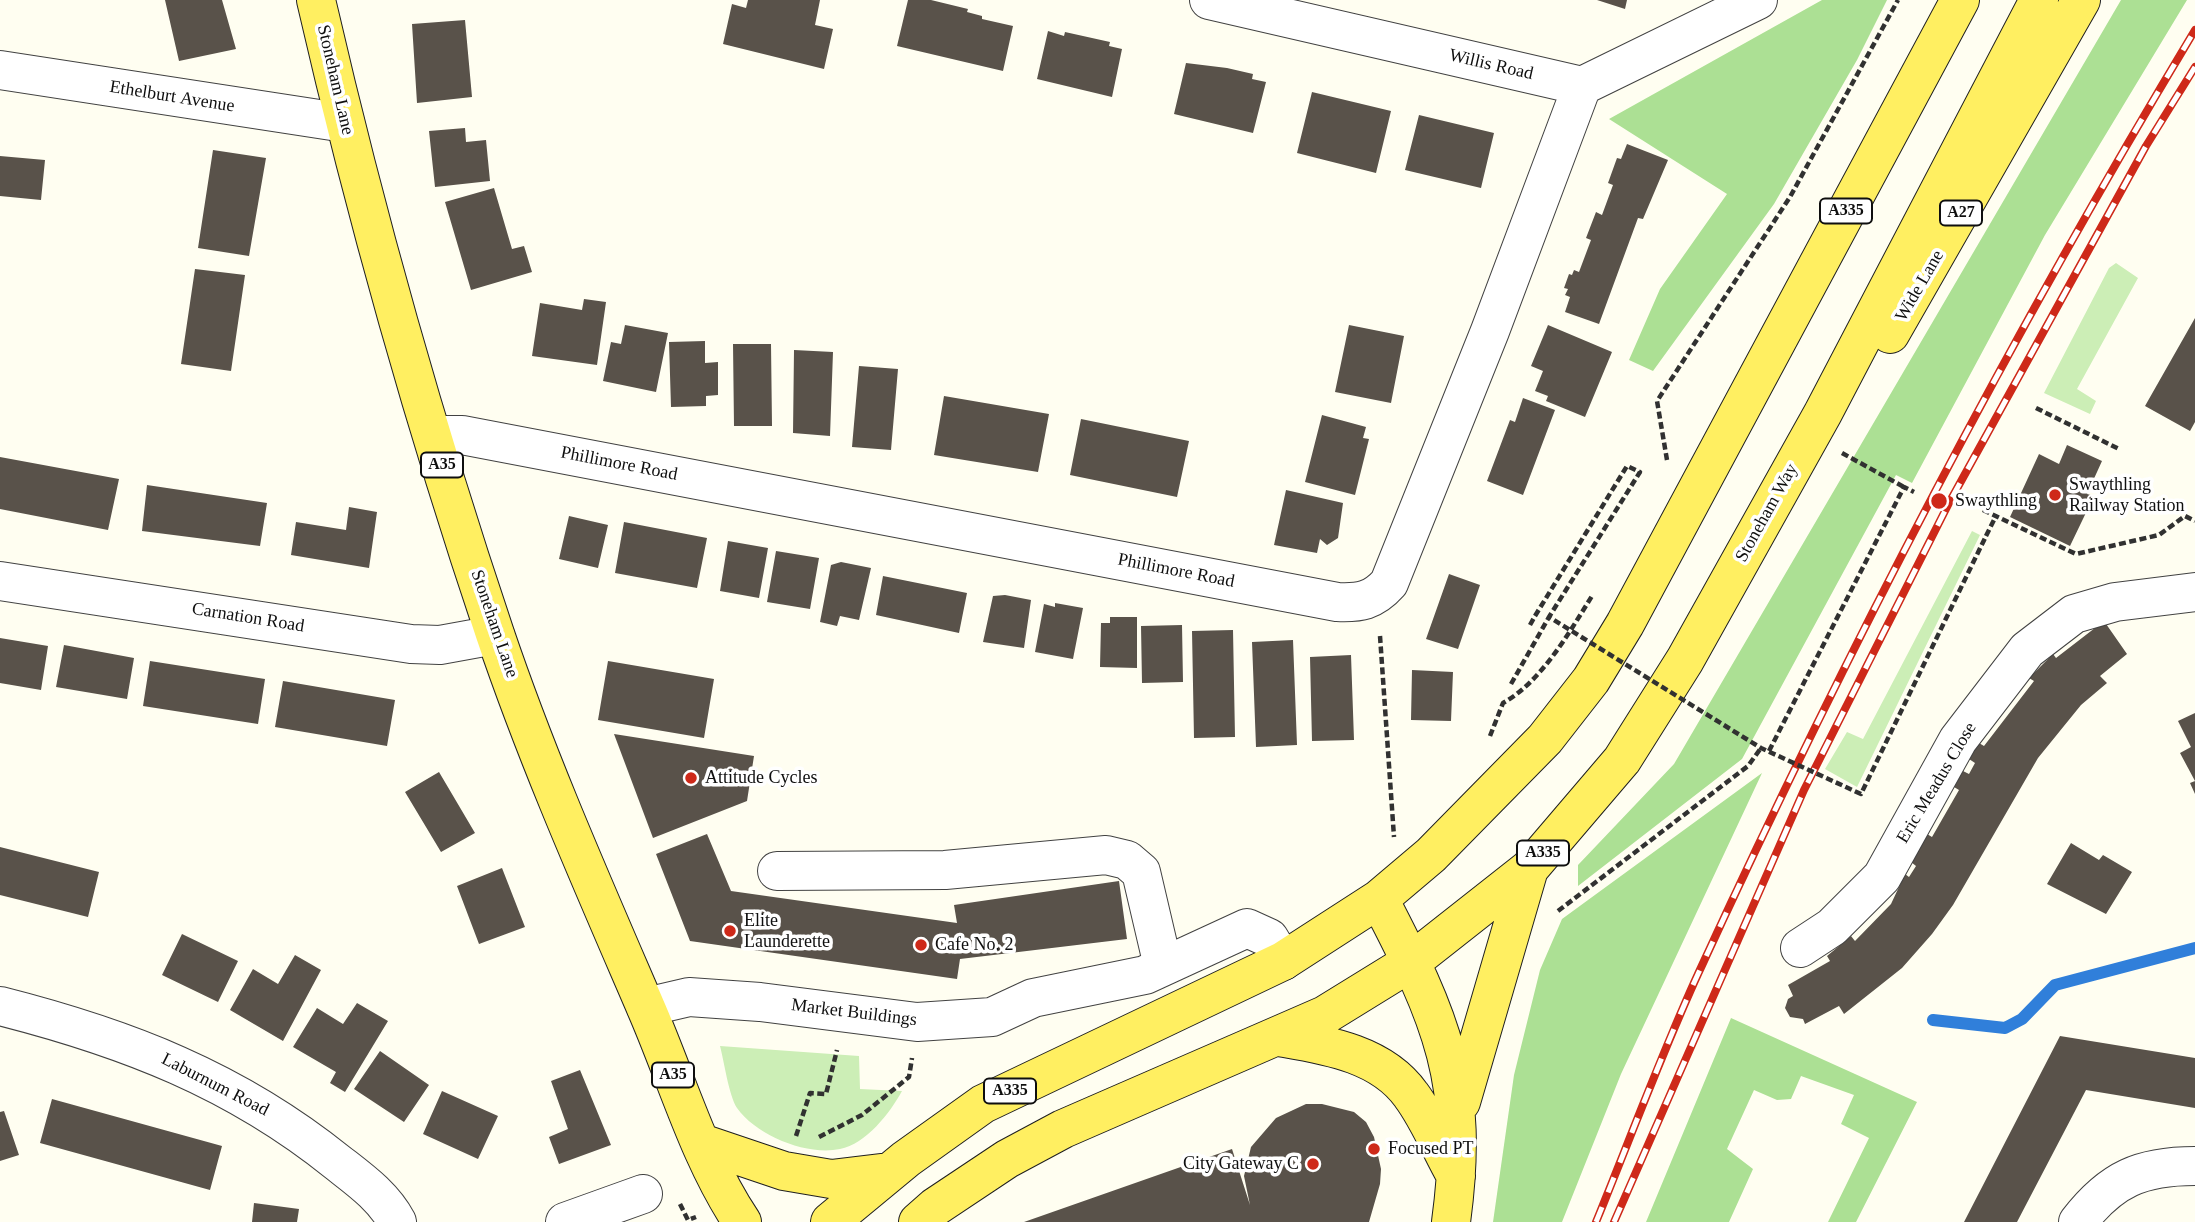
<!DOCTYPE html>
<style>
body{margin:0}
canvas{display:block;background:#fffef1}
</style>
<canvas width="2195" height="1222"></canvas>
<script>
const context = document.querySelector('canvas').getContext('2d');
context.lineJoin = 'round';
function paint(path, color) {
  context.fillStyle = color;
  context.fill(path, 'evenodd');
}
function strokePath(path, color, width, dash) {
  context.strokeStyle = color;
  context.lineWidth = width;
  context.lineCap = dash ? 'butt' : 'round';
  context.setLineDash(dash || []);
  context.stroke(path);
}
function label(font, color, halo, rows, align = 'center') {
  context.font = font + ' "Times New Roman",serif';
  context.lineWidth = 7;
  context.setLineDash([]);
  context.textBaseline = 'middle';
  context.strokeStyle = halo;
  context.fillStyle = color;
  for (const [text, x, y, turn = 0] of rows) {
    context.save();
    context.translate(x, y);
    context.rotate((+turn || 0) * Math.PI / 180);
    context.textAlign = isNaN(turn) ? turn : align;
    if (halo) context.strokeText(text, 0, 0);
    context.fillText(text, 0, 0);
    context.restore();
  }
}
const green = new Path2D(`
 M2116 263 2138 278 2077 389 2096 401 2090 414 2044 393 2109 268Z
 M1972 531 1980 535 1857 787 1825 769 1847 732 1863 739Z
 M720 1046 859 1056 860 1089 902 1091C890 1113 866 1144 840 1149 807 1156 757 1136 737 1108 729 1096 724 1061 720 1046Z`);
const forest = new Path2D(`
 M1822 0H1887L1857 60 1774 204 1653 371 1629 360 1660 289 1727 194 1609 119Z
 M2121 0H2187L2045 235 1912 483 1896 475 1742 759 1578 886V865L1674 764Z
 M1762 773 1621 1074 1562 1222H1493L1514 1075 1540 970 1562 919Z
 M1731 1018 1917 1102 1856 1222H1828L1869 1138 1841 1124 1854 1095 1801 1076 1791 1099 1777 1100 1754 1090 1727 1149 1753 1169 1729 1222H1646Z`);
const stream = new Path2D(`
 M1933 1020 2005 1028 2022 1019 2055 985 2195 948`);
const building = new Path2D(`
 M165 0H222L236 49 179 61Z
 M748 0H820L815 25 833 29 824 69 723 44 732 4 746 8Z
 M908 0H931L968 9 967 12 982 16V19L1013 26 1003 71 897 46Z
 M1597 0H1627L1625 9Z
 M465 20 472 97 417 103 412 24Z
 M1048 31 1064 36 1065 32 1110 42 1109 46 1122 49 1112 97 1037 79Z
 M1186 63 1227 68 1253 74 1252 79 1266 82 1253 133 1174 114Z
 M1312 92 1391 111 1376 173 1297 153Z
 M1419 115 1494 133 1481 188 1405 170Z
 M465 128 466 142 486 140 490 181 435 187 429 131Z
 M1627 144 1668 160 1643 219 1638 218 1599 324 1565 312 1570 297 1565 295 1568 289 1564 288 1569 274 1572 275 1574 270 1579 272 1591 240 1586 238 1596 212 1602 215 1613 185 1608 183 1617 158 1621 159Z
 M213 150 266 158 249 256 198 248Z
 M0 156 45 160 41 200 0 196Z
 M494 188 512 249 524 246 532 272 471 290 445 202Z
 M195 269 245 275 231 371 181 364Z
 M584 299 606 302 597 365 532 356 540 303 582 310Z
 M2195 318V422L2190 431 2145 406Z
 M625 325 668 333 656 392 603 381 611 342 621 344Z
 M1349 325 1404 336 1391 403 1335 392Z
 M1548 325 1612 352 1585 417 1546 401 1548 396 1535 391 1543 371 1531 366Z
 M705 341V363L718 362V395L706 396V406L671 407 669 342Z
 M733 344H771L772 426H734Z
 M794 350 833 352 830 436 793 433Z
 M859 366 898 369 891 450 852 447Z
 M944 396 1049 414 1038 472 934 455Z
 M1523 398 1555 410 1523 495 1487 481 1510 420 1515 422Z
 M1322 415 1366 427 1363 438 1369 439 1355 495 1305 482Z
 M1081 419 1189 441 1177 497 1070 475Z
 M2067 445 2102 461 2087 494 2094 496 2070 546 2010 517 2039 454 2059 464Z
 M0 457 119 479 108 530 0 509Z
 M147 485 267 503 260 546 142 531Z
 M1286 490 1343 503 1338 538 1327 545 1320 539 1317 553 1274 545Z
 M349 507 377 512 369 568 291 555 296 522 346 530Z
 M569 516 608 525 598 568 559 559Z
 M624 522 707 538 697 588 615 573Z
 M728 541 768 548 759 598 720 591Z
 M776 551 819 558 810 609 767 602Z
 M841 562 871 568 859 620 840 616 837 626 820 622 831 565Z
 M1449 574 1480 585 1458 649 1426 639Z
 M883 576 967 593 959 633 876 615Z
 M1005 595 1031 600 1024 648 983 642 993 596Z
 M1055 603 1083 608 1073 659 1035 652 1044 604 1055 607Z
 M1110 617H1137V668L1100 667 1101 623H1110Z
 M2104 621 2127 654 2100 676 2107 683 2081 705 2038 758 1953 905 1932 934 1902 968 1844 1014 1839 1006 1805 1024 1803 1019 1790 1017 1785 1008 1788 999 1793 996 1788 985 1830 961 1827 956 1851 936 1855 941 1891 904 1905 874 1909 877 1916 866 1911 862 1927 834 1932 837 1959 790 1954 787 1963 771 1969 774 1975 763 1969 759 1979 743 1984 746 2034 681 2029 678 2053 654 2056 658Z
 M1182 625 1183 682 1142 683 1141 626Z
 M1233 630 1235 737 1194 738 1192 631Z
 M0 638 48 646 41 690 0 683Z
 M1293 640 1297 745 1256 747 1252 642Z
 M64 645 134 658 127 699 56 687Z
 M1351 655 1354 740 1312 741 1310 657Z
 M150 661 265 679 258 724 143 706Z
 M608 661 714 679 704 738 598 720Z
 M1412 670 1453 672 1451 721 1411 720Z
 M283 681 395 700 387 746 275 727Z
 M2195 713V794L2190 783 2195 781 2180 753 2191 747 2178 721Z
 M614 734 754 756 747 801 653 838Z
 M439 772 475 833 441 852 405 792Z
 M707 834 731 891 957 923 954 905 1119 881 1127 939 960 959 957 979 690 941 656 854Z
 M2071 843 2099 860 2103 855 2132 872 2106 914 2047 884Z
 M0 847 99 872 88 917 0 895Z
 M502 868 525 927 479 944 457 886Z
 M182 934 238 961 218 1002 162 975Z
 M295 955 321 970 283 1041 230 1010 253 969 278 984Z
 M357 1003 388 1021 345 1092 330 1083 336 1072 293 1047 317 1008 343 1024Z
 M2060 1036 2195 1058V1108L2086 1090 2017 1222H1964Z
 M380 1051 429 1085 404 1122 354 1089Z
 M580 1070 611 1145 559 1164 549 1137 568 1129 551 1081Z
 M442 1091 498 1116 478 1159 423 1134Z
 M52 1099 222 1146 210 1190 40 1143Z
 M1306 1104H1322L1354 1112 1366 1122 1374 1137 1381 1169 1380 1184 1369 1222H1024L1232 1149 1250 1205 1244 1176 1251 1147 1276 1118Z
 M4 1111 19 1155 0 1161V1112Z
 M254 1203 299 1209 297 1222H252Z`);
const path = new Path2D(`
 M2036 408 2119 449
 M1842 453 1904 487
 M1667 460 1657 401 1790 197 1898 0
 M1983 510 2076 554 2159 535 2185 516 2195 521
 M1986 536 1996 516
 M1530 625 1535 616
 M1380 636 1394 837
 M1511 684 1549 617
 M1490 736 1503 703C1541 682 1569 633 1592 596
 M1769 751 1904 487 1914 492
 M1558 911 1748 766 1761 748
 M796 1136 810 1093 826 1094 837 1050
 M819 1137 862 1115 909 1077 912 1058
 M680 1204 688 1220 696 1217`);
const minor = new Path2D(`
 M1209 0 1582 86 1758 0
 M0 70 345 123
 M433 435H462L1337 602C1360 603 1373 601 1389 583L1490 331 1582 86
 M0 581 411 644 440 645 495 635
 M777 871 945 870 1106 855 1127 860 1141 872 1163 966
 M1800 948 1832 927 1882 877 1958 740 2027 650 2074 614 2115 602 2195 592
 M0 1006C126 1038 235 1080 337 1162 360 1180 383 1196 397 1222
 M646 1007 689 997 760 1002 917 1022 992 1017 1033 998 1145 975 1247 928 1269 938 1283 961
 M565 1222 643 1194
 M2078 1222C2111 1179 2141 1166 2195 1166`);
const major = new Path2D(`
 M316 0C365 213 425 426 495 634 538 761 593 885 646 1008 677 1079 699 1158 742 1222
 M1890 334 2081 0
 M1379 899C1442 1020 1470 1083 1451 1222
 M1279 1037C1325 1045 1381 1053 1411 1095 1429 1119 1441 1150 1456 1176
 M1461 1102 1529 869
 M701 1143 784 1171 831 1179 889 1172
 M830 1222 906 1159 983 1104 1283 961 1379 899 1431 855 1545 739 1591 680 1625 624 1960 0
 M918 1222 935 1207 1007 1159 1063 1129 1325 1015 1411 962 1529 869 1622 760 1685 660 1823 413 2039 0`);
const rail = new Path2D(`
 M1596 1222C1630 1139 1661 1055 1698 974 1846 651 2012 334 2195 30
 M1614 1222 1804 790 1949 503 2146 146 2195 67`);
const pathBridge = new Path2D(`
 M1535 616 1627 466 1640 472 1549 617 1761 748 1861 794 1986 536`);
const markers = [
 [2055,495,7,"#ce2919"],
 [1939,501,9,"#ce2919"],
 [691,778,7,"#ce2919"],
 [730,931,7,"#ce2919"],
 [921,945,7,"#ce2919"],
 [1374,1149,7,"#ce2919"],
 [1313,1164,7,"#ce2919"]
];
const shields = [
 [1846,211,52],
 [1961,213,42],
 [442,465,42],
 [1543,853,52],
 [673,1075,42],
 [1010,1091,52]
];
const shieldNames = [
 ["A335",1846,211],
 ["A27",1961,213],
 ["A35",442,465],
 ["A335",1543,853],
 ["A35",673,1075],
 ["A335",1010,1091]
];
const streetNames = [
 ["Willis Road",1491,65,13],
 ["Stoneham Lane",335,80,77],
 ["Ethelburt Avenue",172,97,9],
 ["Wide Lane",1920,286,-60],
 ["Phillimore Road",619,464,11],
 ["Stoneham Way",1767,513,-61],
 ["Phillimore Road",1176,571,11],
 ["Carnation Road",248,618,9],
 ["Stoneham Lane",494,624,71],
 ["Eric Meadus Close",1937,783,-59],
 ["Market Buildings",854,1013,7],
 ["Laburnum Road",215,1085,27]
];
const poiNames = [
 ["Swaythling",2069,485],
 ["Railway Station",2069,506],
 ["Swaythling",1955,501],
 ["Attitude Cycles",705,778],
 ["Elite",744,921],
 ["Launderette",744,942],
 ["Cafe No. 2",935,945],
 ["Focused PT",1388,1149],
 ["City Gateway C",1299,1164,"right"]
];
paint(green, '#cceeb6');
paint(forest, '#ace094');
strokePath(stream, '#307fda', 12);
paint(building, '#59524a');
strokePath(minor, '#424242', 40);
strokePath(major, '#202020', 40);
strokePath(path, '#313131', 4.5, [7, 3.5]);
strokePath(minor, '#fff', 38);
strokePath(major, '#ffef61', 38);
strokePath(rail, '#ce2919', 8);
strokePath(rail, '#fff', 5, [16]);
strokePath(pathBridge, '#313131', 4.5, [7, 3.5]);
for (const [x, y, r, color] of markers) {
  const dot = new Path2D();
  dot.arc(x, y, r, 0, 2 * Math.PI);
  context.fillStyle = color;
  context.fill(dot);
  strokePath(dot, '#fff', 2.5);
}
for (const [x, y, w] of shields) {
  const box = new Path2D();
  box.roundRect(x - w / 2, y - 12.5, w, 25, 5);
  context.fillStyle = '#fff';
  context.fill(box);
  strokePath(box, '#0f0f0f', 2);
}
label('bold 16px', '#0f0f0f', null, shieldNames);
label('18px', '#0f0f0f', '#fff', streetNames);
label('18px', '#0f0f0f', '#fff', poiNames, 'left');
</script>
